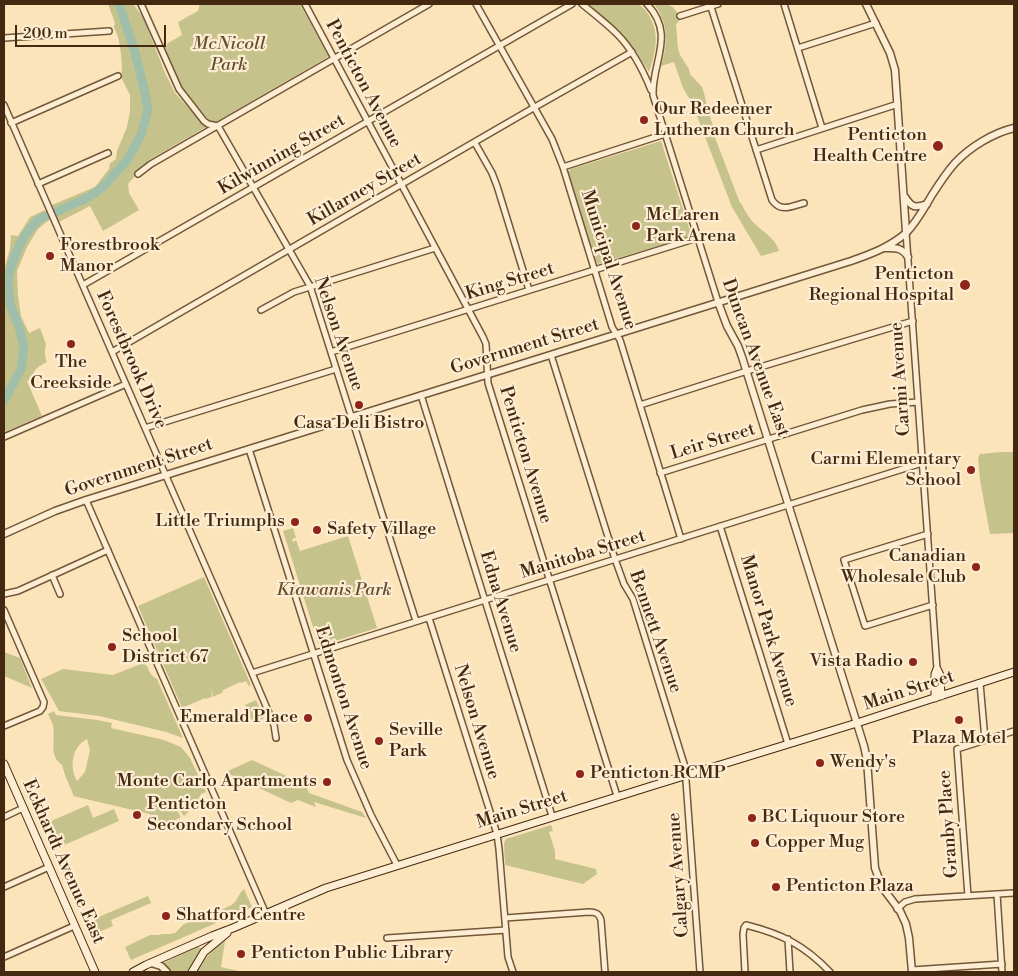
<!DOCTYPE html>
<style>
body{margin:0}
#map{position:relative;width:1018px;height:976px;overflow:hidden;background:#fce4ba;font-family:"Libre Bodoni",serif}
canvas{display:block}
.frame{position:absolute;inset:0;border:5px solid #442810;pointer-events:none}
.scale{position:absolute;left:15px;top:25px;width:151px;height:22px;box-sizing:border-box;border:2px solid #442810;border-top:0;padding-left:6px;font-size:15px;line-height:18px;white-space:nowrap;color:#442810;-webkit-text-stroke:4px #fdedd2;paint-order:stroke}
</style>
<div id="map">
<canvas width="1018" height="976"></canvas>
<div class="frame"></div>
<div class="scale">200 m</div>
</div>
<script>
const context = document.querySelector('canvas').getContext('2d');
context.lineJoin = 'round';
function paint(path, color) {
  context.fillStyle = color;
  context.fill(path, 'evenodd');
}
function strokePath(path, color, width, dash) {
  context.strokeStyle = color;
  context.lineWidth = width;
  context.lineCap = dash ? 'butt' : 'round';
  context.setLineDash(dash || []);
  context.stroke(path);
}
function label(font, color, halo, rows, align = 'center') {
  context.font = font + ' "Libre Bodoni",serif';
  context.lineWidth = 4.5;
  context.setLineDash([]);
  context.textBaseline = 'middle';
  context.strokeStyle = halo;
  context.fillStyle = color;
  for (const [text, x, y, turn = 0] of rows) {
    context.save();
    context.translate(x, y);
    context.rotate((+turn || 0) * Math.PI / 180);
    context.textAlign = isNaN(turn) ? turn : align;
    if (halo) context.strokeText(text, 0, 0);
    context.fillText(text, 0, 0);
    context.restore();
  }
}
const green = new Path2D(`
 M108 4H133L143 17 165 73 175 93 206 127 149 160 128 184 129 193 139 210 103 231 90 206 59 222 52 205 95 187 109 169 110 163 116 159 117 151 127 127 130 111V95L121 77 122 68 121 53 118 37 114 27 115 23Z
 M200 4H300L328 56 326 58 214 123 210 121 180 88 165 48 168 43 182 35 178 22 198 11Z
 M588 4H639C661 23 658 47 649 72L637 53 616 28Z
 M654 4C669 4 675 4 680 20L676 24 678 49 680 55 689 69 690 74 702 87 704 93 709 114 715 131 714 135 740 203H741C744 209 747 215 752 221 761 231 775 237 779 251L761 256 732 207 692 103 683 88 674 62 661 66C668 42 669 25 654 4Z
 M661 141 691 234 688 237 598 264 596 261 568 172 571 169Z
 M45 210 49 220 38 229 27 247 17 271 18 295 21 316 29 333 40 328 46 344C45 349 44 356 47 362 39 366 33 369 32 379L27 381 42 416 4 432V270L10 249 11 235 18 236 30 217Z
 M1002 452H1014V533L990 534 980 480 978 458 980 454Z
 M293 528 296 538H293L292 541 294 542 296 540 300 551 348 536 377 628 319 646 283 531Z
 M204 577 251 685 249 686 246 681 241 683 240 682 223 690 222 693 212 697 213 694 210 688 212 694 211 697 206 699 203 698V699L182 708 138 606Z
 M4 652 20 658 32 688 4 676Z
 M143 663C151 667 147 674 157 679L183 738 166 732 99 716 59 711 41 679 63 669 113 675Z
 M256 700 264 718 253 724 245 705Z
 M54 711 56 715 97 720 112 723 111 728 164 740 181 747 190 758 206 792 201 794 194 807 184 816 178 808 176 809 181 817C171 823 161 825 149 824L150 814 73 796V794L65 775 62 765C48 755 56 740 53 725 52 722 49 717 48 714ZM87 739 90 750 85 772 77 781C69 766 72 747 87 739Z
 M252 760 306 785 309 793 362 812 366 818 314 802 316 807 298 800 291 803 227 773 228 771Z
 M88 805 93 818 114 809 119 821 53 850 42 825Z
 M551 825 553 831 549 832 555 851V859L596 869 597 874 583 884 505 865 504 843 506 839Z
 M61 861 65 862 84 905V906L80 909 78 908C74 892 69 879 59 866L60 863Z
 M244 889 252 907 219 922 216 915C222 907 227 909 234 903 238 899 239 893 244 889Z
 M148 896 151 903 111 920 113 926 90 936V935L93 930C93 926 96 923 94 919Z
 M206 916H213L216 923 131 960 125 947 150 935H159L162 934H169L175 933 184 924Z
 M225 941 221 967 243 972H197C204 959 212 949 225 941Z
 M198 947 203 949 196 958 189 972H169L162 964 193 948Z`);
const river = new Path2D(`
 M4 401 21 369 24 347 19 327 10 304 8 279 13 261 20 244 28 231 38 220 89 197 103 187 128 159 141 135 148 110 146 97 135 52 119 4`);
const minor = new Path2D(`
 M141 4 179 89 204 121 208 124 218 126 310 286 416 621
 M305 4 483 337 486 344 488 383 617 796
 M476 4 552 139 563 167 612 327 620 340 681 539
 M582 4C594 14 606 23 617 34 633 50 643 70 651 90
 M647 4C676 35 652 61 653 95L718 302
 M710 4 772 200C781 213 792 206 804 203
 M784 4 822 128
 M680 16 718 4
 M4 38 109 31
 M798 48 876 23
 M4 105 252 673 274 725 276 738
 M11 123 118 76
 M475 143 492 173 497 186 529 290
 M756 150 898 104
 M563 167 665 134
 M138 174 151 164 429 4
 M38 184 108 153
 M906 232 937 669
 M83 285 572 4
 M261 310 294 292 435 248
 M112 352 535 107 632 52
 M331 352 697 238
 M551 355 615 559 624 584 633 599 685 767 700 972
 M421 395 552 816
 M640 405 747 371 913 321
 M145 428 336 369
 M4 437 126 384
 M249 449 347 760 371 815 397 865
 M660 473 862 410 890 404 918 402
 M86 500 266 914
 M720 526 788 744
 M928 534 844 560 865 626 933 605
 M52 575 60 594
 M4 594 18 591 108 550
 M4 610 44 702 43 707 40 711 4 726
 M429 618 497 834 499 849 508 957 513 972
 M252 673 922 463
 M980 683 985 740
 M4 817 23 808
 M4 887 49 867
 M997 894 1002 972
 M968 896 957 749 1014 731
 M897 909 905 902 915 899 1014 893
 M505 918 589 912C595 912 599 913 601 920L605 972
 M387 938 506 930
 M788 939 790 972
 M4 957 74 926
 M912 970 1002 964
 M745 972 743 934 744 928 746 925C782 934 804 945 830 972`);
const tertiary = new Path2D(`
 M866 4 890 53 895 70 906 232
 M905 197C912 208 915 208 927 204
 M885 248C895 248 902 247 908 257
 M718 302 727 326 738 346 742 357 864 746 867 760 875 868 882 887 900 911 906 924 909 938 912 972
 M4 534 55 511 86 500 851 261C871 254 890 247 906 233 917 222 924 208 932 195 939 184 946 173 955 163 970 147 993 133 1014 128
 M151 963 161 966 167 972`);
const secondary = new Path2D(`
 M937 669 940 675 941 696
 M935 698V674L937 669
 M4 764 95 972
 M133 972 146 965 212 936 233 928 326 888 658 784 857 723 1014 672
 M192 972 204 952 227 933`);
const markers = [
 [644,120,5,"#8f2418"],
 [938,146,6,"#8f2418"],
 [636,226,5,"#8f2418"],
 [50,256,5,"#8f2418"],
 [965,285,6,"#8f2418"],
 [71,344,5,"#8f2418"],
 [359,405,5,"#8f2418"],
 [971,470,5,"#8f2418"],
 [295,522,5,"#8f2418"],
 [317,530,5,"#8f2418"],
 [976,567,5,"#8f2418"],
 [112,647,5,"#8f2418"],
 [913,662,5,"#8f2418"],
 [308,718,5,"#8f2418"],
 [959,720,5,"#8f2418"],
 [379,741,5,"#8f2418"],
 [820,763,5,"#8f2418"],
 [580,774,5,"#8f2418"],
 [327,782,5,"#8f2418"],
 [137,815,5,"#8f2418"],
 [752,818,5,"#8f2418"],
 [755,843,5,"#8f2418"],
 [776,887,5,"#8f2418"],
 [166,916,5,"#8f2418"],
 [241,954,5,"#8f2418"]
];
const parkNames = [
 ["McNicoll",229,45],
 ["Park",229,66],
 ["Kiawanis Park",334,591]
];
const streetNames = [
 ["Penticton Avenue",363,84,62],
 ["Kilwinning Street",282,155,-30],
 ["Killarney Street",365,190,-30],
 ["Municipal Avenue",608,260,72],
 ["King Street",510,282,-17],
 ["Nelson Avenue",338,334,71],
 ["Government Street",525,347,-17],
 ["Duncan Avenue East",755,358,70],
 ["Forestbrook Drive",131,360,66],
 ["Carmi Avenue",901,379,-94],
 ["Leir Street",713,442,-17],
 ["Penticton Avenue",525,455,73],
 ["Government Street",139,468,-18],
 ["Manitoba Street",583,555,-17],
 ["Edna Avenue",500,602,73],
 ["Manor Park Avenue",768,631,73],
 ["Bennett Avenue",655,632,71],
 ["Main Street",909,691,-18],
 ["Edmonton Avenue",343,698,72],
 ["Nelson Avenue",476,722,73],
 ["Main Street",522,810,-17],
 ["Granby Place",949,824,-94],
 ["Eckhardt Avenue East",63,862,66],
 ["Calgary Avenue",679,875,-94]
];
const poiNames = [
 ["Our Redeemer",654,110],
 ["Lutheran Church",654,131],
 ["Penticton",927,136,"right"],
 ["Health Centre",927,157,"right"],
 ["McLaren",646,216],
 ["Park Arena",646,237],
 ["Forestbrook",60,246],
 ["Manor",60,267],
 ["Penticton",954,275,"right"],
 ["Regional Hospital",954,296,"right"],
 ["The",71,363,"center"],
 ["Creekside",71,384,"center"],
 ["Casa Deli Bistro",359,424,"center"],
 ["Carmi Elementary",961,460,"right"],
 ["School",961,481,"right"],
 ["Little Triumphs",285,522,"right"],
 ["Safety Village",327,530],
 ["Canadian",966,557,"right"],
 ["Wholesale Club",966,578,"right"],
 ["School",122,637],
 ["District 67",122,658],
 ["Vista Radio",903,662,"right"],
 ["Emerald Place",298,718,"right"],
 ["Seville",389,731],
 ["Park",389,752],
 ["Plaza Motel",959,739,"center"],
 ["Wendy's",830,763],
 ["Penticton RCMP",590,774],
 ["Monte Carlo Apartments",317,782,"right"],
 ["Penticton",147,805],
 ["Secondary School",147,826],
 ["BC Liquour Store",762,818],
 ["Copper Mug",765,843],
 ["Penticton Plaza",786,887],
 ["Shatford Centre",176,916],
 ["Penticton Public Library",251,954]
];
paint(green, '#c6c28b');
strokePath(river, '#a0bfab', 9);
strokePath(minor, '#72573a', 8);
strokePath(tertiary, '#72573a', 9);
strokePath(secondary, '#442810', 9);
strokePath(minor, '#fdedd2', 5);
strokePath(tertiary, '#fdedd2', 6);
strokePath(secondary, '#fdedd2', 7);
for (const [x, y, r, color] of markers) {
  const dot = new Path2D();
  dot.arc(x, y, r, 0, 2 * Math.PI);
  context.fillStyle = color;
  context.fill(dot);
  strokePath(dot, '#fdedd2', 2);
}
label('italic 18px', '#644e2f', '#fdedd2', parkNames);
label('18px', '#442810', '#fdedd2', streetNames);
label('18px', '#442810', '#fdedd2', poiNames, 'left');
</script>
